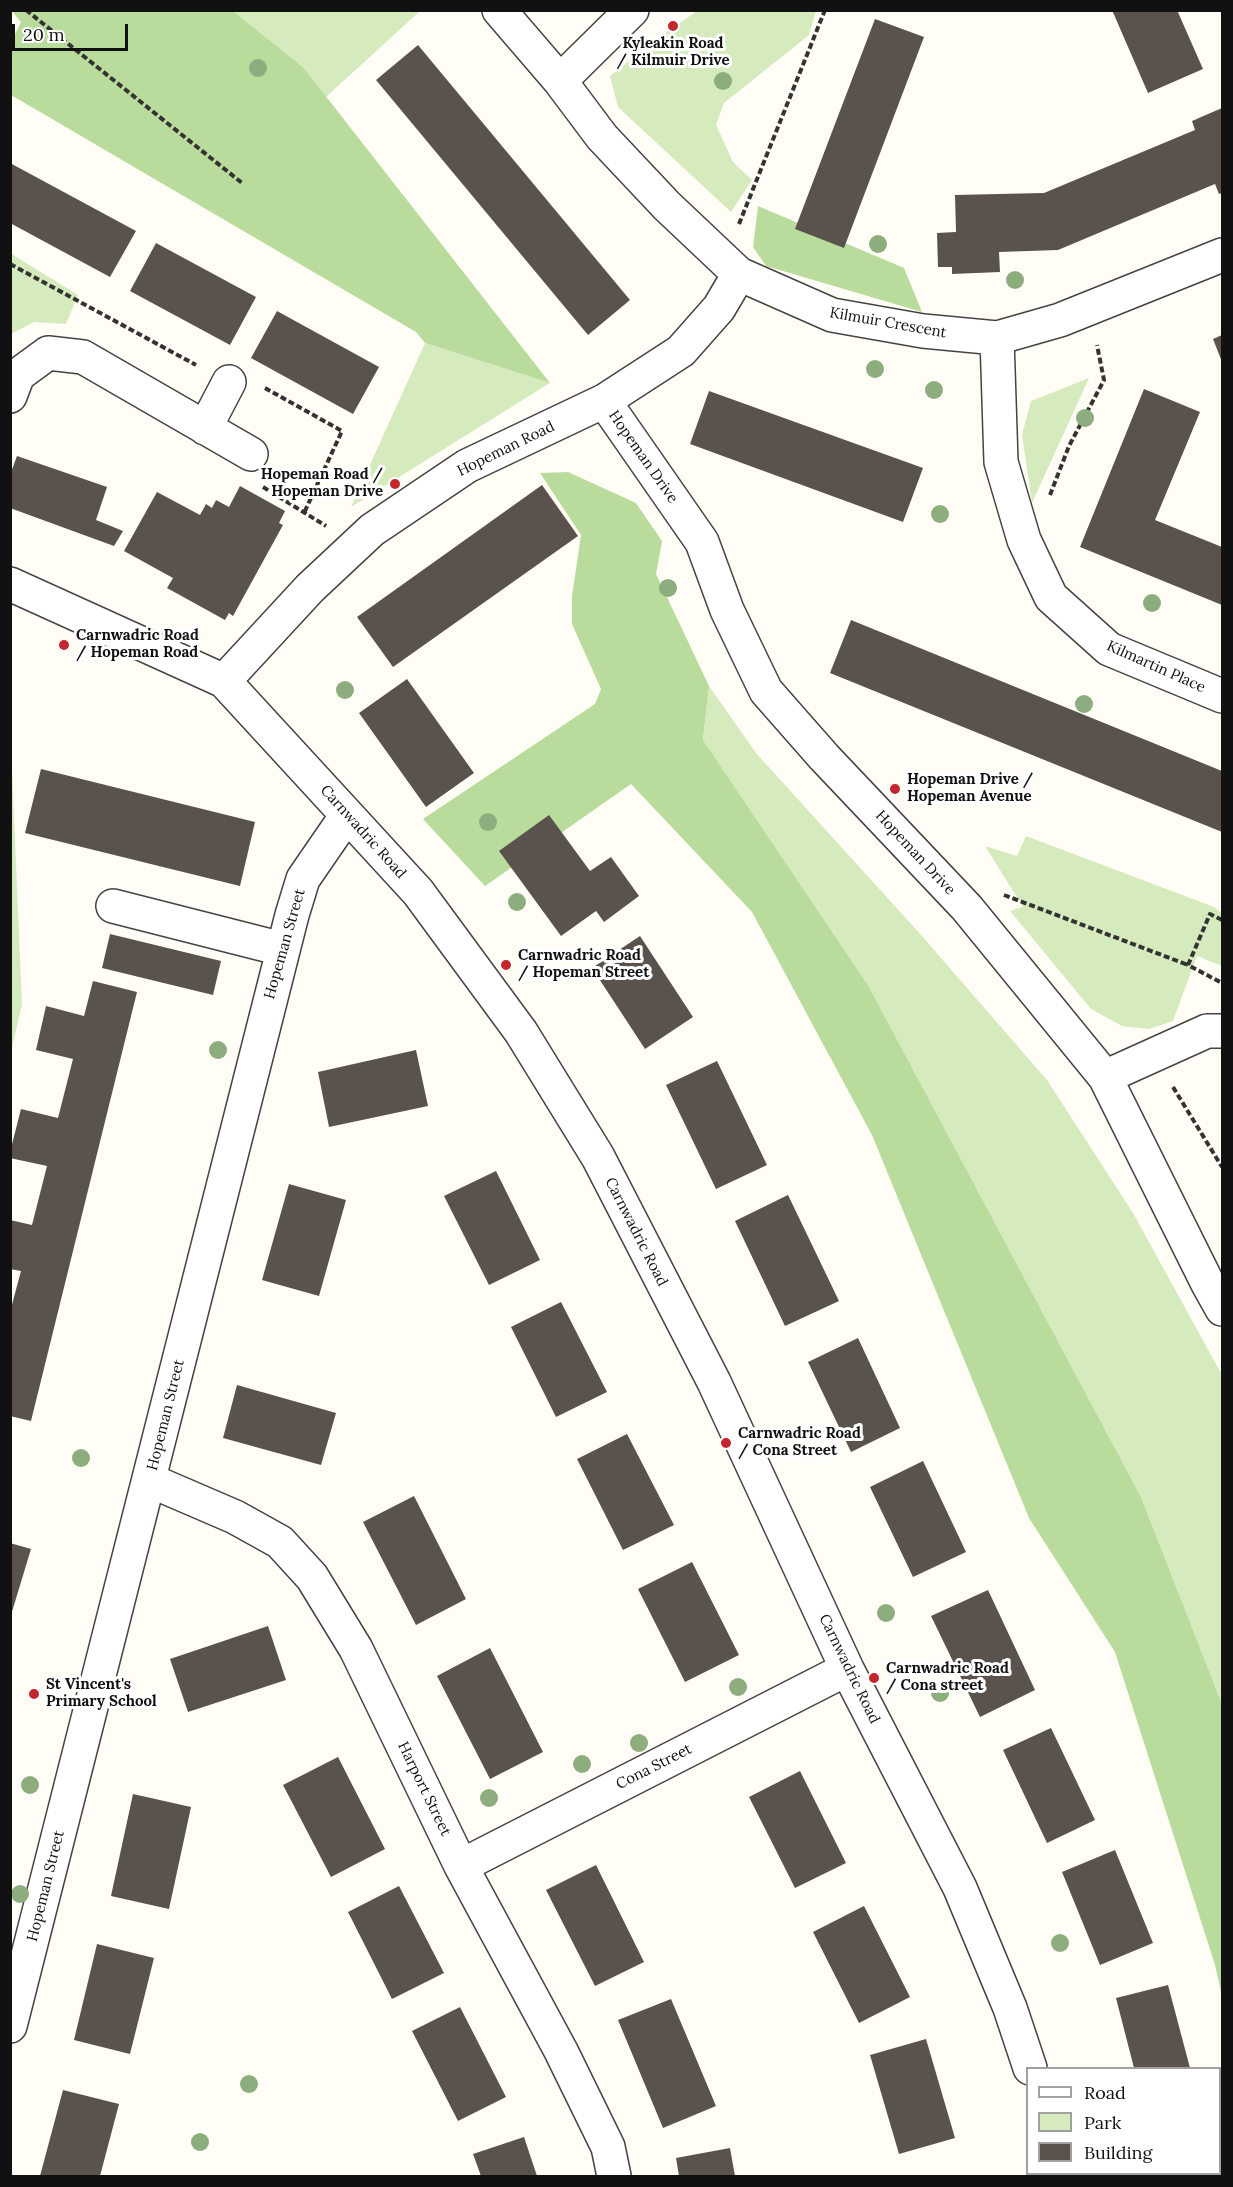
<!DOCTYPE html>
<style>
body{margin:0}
#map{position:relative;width:1233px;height:2187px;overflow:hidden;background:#fffdf5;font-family:Lora,serif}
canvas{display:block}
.frame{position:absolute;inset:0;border:12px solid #111;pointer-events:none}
.legend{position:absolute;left:1026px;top:2067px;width:195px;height:108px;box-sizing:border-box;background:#fff;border:2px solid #a0a0a0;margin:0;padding:8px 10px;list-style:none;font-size:18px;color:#111}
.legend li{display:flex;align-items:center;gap:12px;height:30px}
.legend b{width:30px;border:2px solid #a0a0a0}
.scale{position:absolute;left:12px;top:24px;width:116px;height:27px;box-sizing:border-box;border:3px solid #111;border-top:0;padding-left:8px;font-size:18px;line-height:21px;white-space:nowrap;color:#111;-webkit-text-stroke:4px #fff;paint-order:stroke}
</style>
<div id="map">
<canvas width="1233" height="2187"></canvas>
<div class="frame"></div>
<ul class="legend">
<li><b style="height:8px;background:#fff"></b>Road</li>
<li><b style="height:16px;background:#d5ebbd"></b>Park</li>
<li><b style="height:16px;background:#5a524d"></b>Building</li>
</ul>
<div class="scale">20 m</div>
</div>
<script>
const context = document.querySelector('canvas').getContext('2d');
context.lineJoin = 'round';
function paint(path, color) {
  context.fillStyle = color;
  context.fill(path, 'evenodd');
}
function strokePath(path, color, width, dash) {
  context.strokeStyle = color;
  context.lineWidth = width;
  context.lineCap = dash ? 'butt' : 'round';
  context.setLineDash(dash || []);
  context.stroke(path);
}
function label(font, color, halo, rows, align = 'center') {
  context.font = font + ' Lora,serif';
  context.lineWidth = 6;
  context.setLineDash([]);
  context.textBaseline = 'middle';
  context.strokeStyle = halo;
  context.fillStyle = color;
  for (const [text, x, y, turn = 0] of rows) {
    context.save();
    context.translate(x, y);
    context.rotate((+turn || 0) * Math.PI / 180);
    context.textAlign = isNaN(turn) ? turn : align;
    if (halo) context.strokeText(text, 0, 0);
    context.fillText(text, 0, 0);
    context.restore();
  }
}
const green = new Path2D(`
 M233 11H420L326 97 303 67Z
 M697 11H816L809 35 724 103 716 125 733 162 752 180 731 212 618 107 610 76 654 41Z
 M10 253 78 295 66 324 34 322 11 334Z
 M425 343 550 383 351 507Z
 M1089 378 1032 503 1022 435 1031 401Z
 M709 686 756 753 921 935 1047 1080 1133 1213 1222 1375V1704L1141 1497 868 985 703 740Z
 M11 747 22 1005 11 1051H10Z
 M1026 836 1214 907 1222 913V966L1197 956 1173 1021 1149 1029 1122 1026 1091 1009 1010 911 1023 907 985 846 1017 856Z`);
const forest = new Path2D(`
 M11 10 233 11 303 67 550 383 425 343 416 332 11 95V42L21 22Z
 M758 206 904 268 922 312 766 266 753 247Z
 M568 472 636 503 662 541 656 574 709 686 703 740 868 985 1141 1497 1222 1704V1996L1215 1965 1115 1652 1029 1518 872 1135 752 912 631 784 485 886 423 819 595 704 601 689 572 624V596L581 535 540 473Z`);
const building = new Path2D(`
 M1112 10H1177L1203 69 1148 93Z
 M875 19 924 37 844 248 795 229Z
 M418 45 630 300 588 335 376 80Z
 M1222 108V193L1219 194 1215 184 1058 250 999 252 1000 272 952 274V267H938L937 233 956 232 955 195 1044 193 1195 130 1192 121Z
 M10 163 136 231 110 277 10 223Z
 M156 243 256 297 230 345 130 291Z
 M277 311 379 367 353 414 251 358Z
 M1222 335V362L1213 339Z
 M1144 389 1200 412 1155 520 1222 547V605L1080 547Z
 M709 391 923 468 903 522 690 444Z
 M17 456 107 487 96 520 123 531 114 546 10 508V475Z
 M542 485 578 536 393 667 357 617Z
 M240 486 285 511 279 523 283 525 233 616 229 613 225 620 167 588 173 578 124 551 157 492 200 515 206 504 212 508 216 500 229 507Z
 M851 620 1222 771V832L830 673Z
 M407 679 474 773 426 807 359 713Z
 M41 769 255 822 240 886 25 833Z
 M549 815 590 871 611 857 639 896 604 922 596 911 561 936 499 851Z
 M110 934 221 961 213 995 102 968Z
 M640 936 693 1017 645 1049 592 968Z
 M93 981 137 992 31 1421 10 1416V1312L21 1271 10 1269V1220L32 1225 47 1166 10 1158V1152L21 1109 58 1118 73 1059 36 1050 46 1006 84 1016Z
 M416 1050 428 1106 329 1127 318 1072Z
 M717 1061 767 1165 716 1189 666 1085Z
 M496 1171 540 1260 489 1285 444 1196Z
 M289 1184 346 1200 319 1296 262 1280Z
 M788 1195 839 1301 785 1326 735 1221Z
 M561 1302 607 1392 556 1417 511 1327Z
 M858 1338 900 1428 851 1452 808 1362Z
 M237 1385 336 1413 321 1465 223 1438Z
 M627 1434 674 1525 623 1550 577 1459Z
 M923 1461 966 1552 913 1577 870 1487Z
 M414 1496 466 1599 416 1625 363 1522Z
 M10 1543 31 1549 11 1615H10Z
 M692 1562 739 1655 685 1682 638 1589Z
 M988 1590 1035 1690 980 1717 931 1616Z
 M268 1626 286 1680 188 1712 170 1659Z
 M490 1648 543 1752 490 1779 437 1676Z
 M1051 1728 1095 1820 1047 1843 1003 1750Z
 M338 1757 385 1849 331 1877 283 1785Z
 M800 1771 846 1863 795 1888 749 1797Z
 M133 1794 191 1807 169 1909 111 1896Z
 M1115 1850 1153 1943 1100 1965 1062 1872Z
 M596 1865 644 1962 595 1986 546 1890Z
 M399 1886 444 1973 392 1999 348 1912Z
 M864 1906 910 1997 859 2023 813 1932Z
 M97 1944 154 1958 130 2054 74 2040Z
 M1168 1985 1190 2068H1134L1116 1998Z
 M671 1999 716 2106 663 2128 618 2020Z
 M460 2007 506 2097 458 2121 412 2031Z
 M926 2039 955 2138 899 2154 870 2055Z
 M63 2090 119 2104 100 2176H40Z
 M524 2137 537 2176H481L473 2154Z
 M730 2148 735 2176H679L676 2158Z
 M1153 2174H1207L1208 2176H1153Z`);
const path = new Path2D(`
 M26 10 242 183
 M739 224 825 10
 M10 264 196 365
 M265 388 342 431 304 513
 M263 487 326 526
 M1050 495 1069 446 1104 380 1097 345
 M1004 895 1188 965
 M1222 920 1210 914 1188 965 1222 983
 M1173 1087 1222 1167`);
const minor = new Path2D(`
 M499 10 560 81 602 137 667 206 739 274 832 315 923 331 997 338 1060 320 1222 255
 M560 81 632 10
 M997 338 1001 462 1024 540 1051 597 1109 649 1222 696
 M10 396 18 375 48 353 83 357 251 454
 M604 401 702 542 727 610 766 691 824 757 967 908 1105 1077 1208 1284 1222 1309
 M205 428 229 382
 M10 584 224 681 418 892 521 1032 598 1157 714 1382 847 1669 960 1888 1010 2008 1030 2068
 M224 681 310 588 372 530 467 466 604 401 681 351 719 308 739 274
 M113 906 282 949
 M1105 1077 1207 1031H1222
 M149 1480 235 1517 280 1542 312 1577 356 1649 461 1866 561 2051 608 2147 614 2176
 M461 1866 847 1669
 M10 2026 292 915 303 879 347 815
 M1058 2174V2176`);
const trees = [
 [258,68],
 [723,81],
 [878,244],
 [1015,280],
 [875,369],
 [934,390],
 [1085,418],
 [940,514],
 [668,588],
 [1152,603],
 [345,690],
 [1084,704],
 [488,822],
 [517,902],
 [218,1050],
 [81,1458],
 [886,1613],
 [738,1687],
 [940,1693],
 [639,1743],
 [582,1764],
 [30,1785],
 [489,1798],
 [20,1894],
 [1060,1943],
 [249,2084],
 [200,2142]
];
const markers = [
 [673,26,6,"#c4262e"],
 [395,484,6,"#c4262e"],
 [64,645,6,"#c4262e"],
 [895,789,6,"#c4262e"],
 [506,965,6,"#c4262e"],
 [726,1443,6,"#c4262e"],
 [874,1678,6,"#c4262e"],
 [34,1694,6,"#c4262e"]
];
const poiNames = [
 ["Kyleakin Road",673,44,"center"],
 ["/ Kilmuir Drive",673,61,"center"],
 ["Hopeman Road /",383,475,"right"],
 ["Hopeman Drive",383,492,"right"],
 ["Carnwadric Road",76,636],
 ["/ Hopeman Road",76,653],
 ["Hopeman Drive /",907,780],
 ["Hopeman Avenue",907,797],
 ["Carnwadric Road",518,956],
 ["/ Hopeman Street",518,973],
 ["Carnwadric Road",738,1434],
 ["/ Cona Street",738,1451],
 ["Carnwadric Road",886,1669],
 ["/ Cona street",886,1686],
 ["St Vincent's",46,1685],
 ["Primary School",46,1702]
];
const streetNames = [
 ["Kilmuir Crescent",888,323,10],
 ["Hopeman Road",506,449,-26],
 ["Hopeman Drive",643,457,55],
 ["Kilmartin Place",1156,667,24],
 ["Carnwadric Road",363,832,48],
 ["Hopeman Drive",915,853,47],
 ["Hopeman Street",285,944,-74],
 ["Carnwadric Road",636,1232,63],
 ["Hopeman Street",166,1415,-76],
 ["Carnwadric Road",849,1669,64],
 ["Cona Street",654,1767,-27],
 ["Harport Street",424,1789,64],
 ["Hopeman Street",46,1886,-76]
];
paint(green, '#d5ebbd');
paint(forest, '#b9dc9c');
paint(building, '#5a524d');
strokePath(minor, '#444', 36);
strokePath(path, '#333', 4, [6, 3]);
strokePath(minor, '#fff', 33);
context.fillStyle = '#8dad7f';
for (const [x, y] of trees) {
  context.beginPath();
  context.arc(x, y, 9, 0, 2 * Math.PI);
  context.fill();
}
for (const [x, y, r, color] of markers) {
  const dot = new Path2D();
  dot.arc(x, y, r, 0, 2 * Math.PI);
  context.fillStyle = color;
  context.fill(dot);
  strokePath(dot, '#fff', 2);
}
label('bold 15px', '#111', '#fff', poiNames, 'left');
label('15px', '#111', '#fff', streetNames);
</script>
